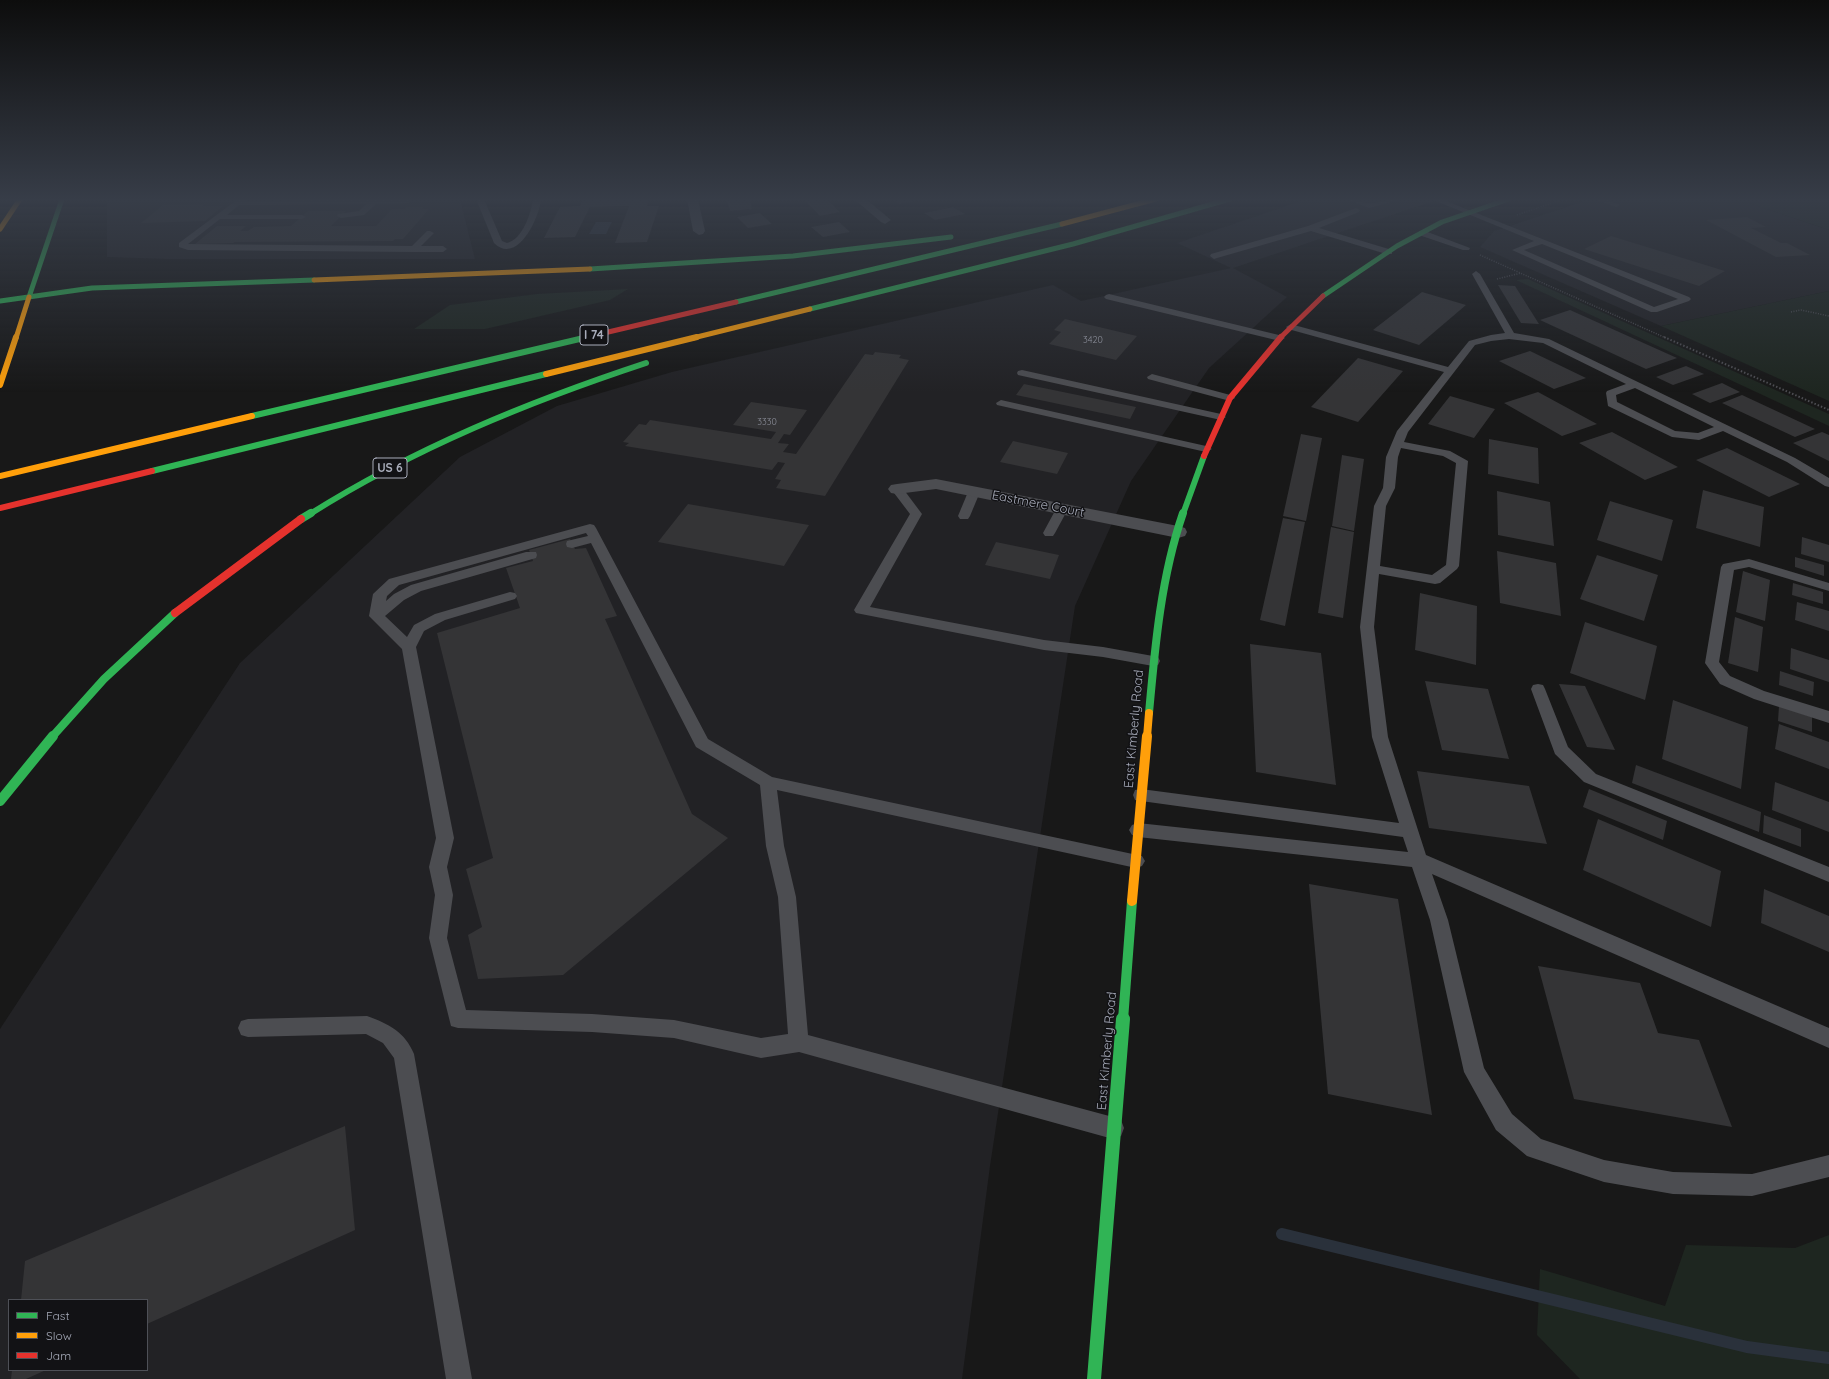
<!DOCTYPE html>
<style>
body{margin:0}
#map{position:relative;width:1829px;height:1379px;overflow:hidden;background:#181818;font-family:Quicksand,sans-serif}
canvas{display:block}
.legend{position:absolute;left:8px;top:1299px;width:140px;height:72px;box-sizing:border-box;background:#121215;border:1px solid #4e5057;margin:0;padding:5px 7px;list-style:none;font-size:12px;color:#a8acba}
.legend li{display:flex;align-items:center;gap:8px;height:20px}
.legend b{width:20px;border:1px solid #4e5057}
</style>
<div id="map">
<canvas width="1829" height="1379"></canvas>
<ul class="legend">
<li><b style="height:5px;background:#30b455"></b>Fast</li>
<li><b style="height:5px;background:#ff9f0a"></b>Slow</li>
<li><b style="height:5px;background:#e5322d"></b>Jam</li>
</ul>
</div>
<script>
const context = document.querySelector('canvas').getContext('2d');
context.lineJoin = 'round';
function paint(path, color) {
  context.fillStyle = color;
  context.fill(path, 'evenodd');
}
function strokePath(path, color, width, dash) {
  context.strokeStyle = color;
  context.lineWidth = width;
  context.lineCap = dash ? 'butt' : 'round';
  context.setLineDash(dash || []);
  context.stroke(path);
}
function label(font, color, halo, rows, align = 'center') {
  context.font = font + ' Quicksand,sans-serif';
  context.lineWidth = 3;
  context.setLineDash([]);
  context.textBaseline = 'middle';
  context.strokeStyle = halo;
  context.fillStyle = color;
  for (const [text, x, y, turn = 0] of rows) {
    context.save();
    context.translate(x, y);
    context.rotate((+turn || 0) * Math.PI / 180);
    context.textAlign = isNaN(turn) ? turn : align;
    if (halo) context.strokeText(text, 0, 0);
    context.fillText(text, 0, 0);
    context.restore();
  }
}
const built = new Path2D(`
 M107 199H460L475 259H166L107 257Z
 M1307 199H1440L1233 268 1287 297 1209 368 1131 481 1075 606 990 1166 962 1379H0V1029L240 663 460 457 557 406 672 372 1053 285 1081 301 1231 268 1177 243ZM9 1300H147V1370H9Z
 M1591 199H1737L1829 230V291L1661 326 1480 247 1494 231Z`);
const green = new Path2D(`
 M1737 199H1829V230Z
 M1528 279 1829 414V426L1516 280Z
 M628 289 610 300 485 329H414L450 305 537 294Z
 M1829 291V401L1661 326Z
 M1829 1235V1379H1580L1537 1335 1540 1269 1665 1306 1686 1245 1795 1248Z`);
const water = new Path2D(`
 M596 222H612L606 234H589Z`);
const stream = new Path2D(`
 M1282 1234 1747 1347 1829 1358`);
const building = new Path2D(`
 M583 199H649L647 206H659L647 242 615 243 629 206 590 207 575 237 544 238 560 207 580 206Z
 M750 199 752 209 730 211 727 200Z
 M812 199H827L840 212 820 216 804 200Z
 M894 199H914L916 201 899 204Z
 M205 204 202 206H223L205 221 141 223 163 205Z
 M406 207H423L422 209H429L403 239H395L393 241 235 242 233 243 195 244 217 226H246L240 231H248L254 227 291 226 308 211H346L331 226H376L392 209H405Z
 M953 207 965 214 935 220 924 213Z
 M760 213 772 224 748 228 737 217Z
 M1747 217 1766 227 1751 228 1781 243H1787L1810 255 1776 257 1706 220Z
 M839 222 850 232 823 237 811 227Z
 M1611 236 1725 271 1699 286 1584 249Z
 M1498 285 1515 286 1539 324 1521 323Z
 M1422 292 1466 305 1419 345 1373 330Z
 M1570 310 1677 358 1646 369 1540 320Z
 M1065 319 1137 336 1116 360 1049 344 1061 332 1054 330Z
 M1530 351 1586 378 1554 389 1499 361Z
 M875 352 901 355 899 358 909 360 825 496 776 488 781 480 775 479 785 463 778 462 772 470 625 446 629 443 623 442 639 424 646 425 650 420 771 439 776 432 733 425 751 402 807 410 790 435 784 434 778 443 789 444 783 452 796 454 865 354 873 355Z
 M1358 358 1403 371 1358 422 1311 407Z
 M1686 366 1704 374 1673 385 1656 377Z
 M1722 383 1740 392 1710 403 1692 394Z
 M1024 384 1136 407 1130 419 1016 395Z
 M1538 392 1597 424 1562 436 1504 403Z
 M1742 395 1815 429 1795 437 1722 403Z
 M1450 396 1495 409 1474 438 1428 424Z
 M1612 432 1678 467 1645 480 1579 443Z
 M1822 432 1829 435V461L1793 443Z
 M1301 434 1322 438 1306 521 1283 516Z
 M1489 439 1538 448 1539 484 1488 474Z
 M1013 441 1068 453 1057 474 1000 462Z
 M1727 448 1800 484 1769 497 1696 460Z
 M1342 455 1364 459 1354 531 1332 526Z
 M1703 490 1764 507 1760 547 1696 528Z
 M1497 491 1550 502 1554 546 1498 535Z
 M1610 501 1673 520 1662 561 1597 540Z
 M688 504 809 525 784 566 658 542Z
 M1283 518 1305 522 1285 626 1260 620Z
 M1331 527 1354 532 1343 618 1318 613Z
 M1802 537 1829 545V562L1801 554Z
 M570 539 575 549 586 548 617 616 605 619 692 814 728 838 563 975 478 979 468 935 482 927 466 869 493 858 437 633 520 608 506 568 533 561 529 550Z
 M996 542 1059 555 1050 579 985 565Z
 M1497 551 1556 563 1561 616 1500 603Z
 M1597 555 1658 575 1644 621 1580 599Z
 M1795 557 1824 565V576L1795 567Z
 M1743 571 1770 580 1765 621 1736 612Z
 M1793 583 1823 592V604L1792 595Z
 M1420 593 1477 606 1476 665 1415 650Z
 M1797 602 1829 611V631L1795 620Z
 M1735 617 1763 627 1758 672 1728 663Z
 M1585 622 1657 646 1645 700 1570 673Z
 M1250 644 1321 653 1336 785 1256 772Z
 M1791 648 1829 660V682L1790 669Z
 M1780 671 1814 682 1813 696 1779 685Z
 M1425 681 1488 689 1509 759 1442 750Z
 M1559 684 1585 686 1615 750 1587 747Z
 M1673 700 1748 727 1741 789 1662 759Z
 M1779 706 1812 717V732L1778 721Z
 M1779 724 1829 742V769L1775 749Z
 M1636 765 1761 812 1759 832 1632 783Z
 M1417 771 1529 786 1547 844 1429 828Z
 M1775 782 1829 802V832L1772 810Z
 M1589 789 1667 821 1663 840 1583 807Z
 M1764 815 1801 829V847L1763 833Z
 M1598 819 1721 871 1711 927 1583 870Z
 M1309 884 1398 899 1432 1115 1328 1094Z
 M1764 889 1829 916V952L1761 923Z
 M1538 966 1640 983 1658 1033 1699 1040 1732 1127 1574 1099Z
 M345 1126 355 1230 147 1324V1300H21L25 1261Z
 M12 1370H46L26 1379H11Z`);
const pathFar1 = new Path2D(`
 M1517 215 1564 199
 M1480 255 1666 338
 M1497 279 1521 273
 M1791 312 1801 310 1829 316`);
const path = new Path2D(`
 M1664 337 1829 410`);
const lane = new Path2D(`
 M238 199H246L245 201 408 199 412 201 408 203 376 204 364 215 341 218 337 216 338 214 359 211 366 204 239 205 227 215H302L306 217 302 219H220L188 244 412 246 427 231H430L434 233 421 246H443L447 249 443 252H414L188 250 179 247V243Z
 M476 199H484L502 241 507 243C523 239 531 213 533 199H541C540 217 517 266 494 243Z
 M1346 199C1356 198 1362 204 1371 203 1382 203 1391 197 1402 199L1369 208Z
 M1431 199H1441L1689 297 1691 299 1689 301 1657 312H1651L1512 250 1534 241ZM1542 244 1678 299 1654 307 1524 250Z
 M1595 199H1605L1620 205 1616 207Z
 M1356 208 1360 210 1359 212 1319 228 1392 250V254H1386L1311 231 1217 258 1214 259 1210 256 1211 254 1308 226Z
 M1419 231H1425L1470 248 1469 250H1463L1419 235Z
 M1476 271 1480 274 1514 333 1549 339 1795 458 1829 478V487L1825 486 1787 462 1723 431 1699 440 1672 437 1608 406 1606 393 1607 391 1626 384 1543 343 1509 339 1491 341 1475 345 1408 432 1404 442 1450 451 1468 461 1459 566 1457 569 1440 583 1435 584 1379 574 1374 627 1388 737 1426 855 1829 1028V1048L1432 874 1448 920 1484 1068 1512 1114 1541 1139 1604 1160 1673 1172 1752 1174 1829 1155V1177L1752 1196 1673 1194 1604 1182 1527 1156 1496 1130 1464 1072 1430 920 1412 867 1138 837 1132 835 1129 830 1132 825 1138 823 1408 852 1403 837 1141 801 1135 800 1133 795 1135 790 1141 789 1399 823 1372 737 1360 627 1374 506 1383 488 1386 457 1397 431 1444 372 1288 329 1286 327 1291 324 1294 325 1448 367 1469 341 1491 335 1505 333 1472 274ZM1635 388 1714 427 1698 433 1675 431 1617 402 1616 395ZM1401 448 1443 456 1456 463 1446 565 1432 575 1380 566 1386 506 1395 488 1398 457Z
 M1109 294 1283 336 1285 338 1280 341 1106 299 1104 297 1106 295Z
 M1022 370 1221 414 1226 417 1221 420 1018 375 1017 373 1018 371Z
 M1152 374 1234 396 1235 398 1230 401 1148 379 1147 377Z
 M1001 400 1206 446 1212 449 1206 452 997 405 996 403Z
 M897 485 901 486 922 514 870 607 1044 640 1103 647 1153 656 1158 657 1160 661 1158 665 1153 666 1103 657 1044 650 856 613 854 610 910 514 891 489Z
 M974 488 978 489 980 492 970 516 968 519H960L958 516 968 492 970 489Z
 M1062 505 1066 506 1068 509 1055 533 1053 536H1045L1043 533 1056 509 1058 506Z
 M590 524 594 525 596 528 708 739 772 777 1142 856 1145 861 1142 866 1136 868 777 790 784 846 796 897 808 1035 1113 1117 1121 1120 1124 1128 1121 1136 1113 1139 799 1052 761 1058 674 1038 592 1032 458 1028 451 1026 429 938 435 895 429 867 436 838 402 649 369 616 373 594 389 579ZM586 533 588 536 567 541 566 544 567 547 572 548 591 543 696 747 760 785 766 846 778 897 788 1034 761 1038 674 1020 592 1014 466 1010 447 938 453 895 447 867 454 838 416 647 424 631 445 620 515 599 517 596 515 593 510 592 435 614 414 625 407 637 385 616 404 600 421 591 536 558 537 555 536 552H526L411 585 394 594 386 601 387 596 399 585Z
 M1749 559 1829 583V591L1749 567 1734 570 1719 662 1730 676 1764 691 1829 711V723L1754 699 1720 684 1705 663 1721 567 1723 564Z
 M1538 684 1543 685 1545 689 1568 747 1596 774 1829 867V882L1584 782 1555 754 1531 689 1533 685Z
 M367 1016C389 1024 405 1032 414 1054L472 1379H446L394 1058 383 1043 366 1034 248 1037 241 1035 238 1028 241 1021 248 1019Z`);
const street = new Path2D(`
 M687 199H698L705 231 703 234 699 235 693 231Z
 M854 199H866L891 220 885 224 881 222Z
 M936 479 1178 526 1185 528 1187 532 1185 536 1178 538 936 489 897 494 891 493 888 489 891 485 897 484Z`);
const fastFar4 = new Path2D(`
 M590 269 793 256 951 237
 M1323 296 1397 246 1442 222 1509 199
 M29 297 62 199
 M0 301 92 288 314 280
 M736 302 1062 224
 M810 309 1073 244 1230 199
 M584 338 604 333`);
const fastFar3 = new Path2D(`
 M252 416 588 337
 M152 471 546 374
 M310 514C415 448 528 402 646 363
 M1183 514 1204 456`);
const fastFar2 = new Path2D(`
 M301 519 311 513
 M1149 713C1155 646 1161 577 1183 513
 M52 737 104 679 175 613`);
const fastFar1 = new Path2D(`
 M0 801 53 736
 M1123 1020 1132 901`);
const fast = new Path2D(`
 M1094 1379 1123 1019`);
const slowFar3 = new Path2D(`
 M1062 224 1156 199
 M0 229 20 199
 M314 280 590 269
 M16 338 29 297
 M693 338 810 309`);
const slowFar2 = new Path2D(`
 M546 374 697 337
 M0 385 16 337
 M0 476 252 416`);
const slowFar1 = new Path2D(`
 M1147 737 1149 713`);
const slow = new Path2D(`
 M1132 901 1147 736`);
const jamFar2 = new Path2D(`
 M604 333 736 302
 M1280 338 1323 296`);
const jamFar1 = new Path2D(`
 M1204 456 1230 398 1281 337
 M0 508 152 471`);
const jam = new Path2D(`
 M175 613 301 519`);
const farNumbernames = [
 ["3420",1093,340],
 ["3330",767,422]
];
const shields = [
 [594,335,28],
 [390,468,34]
];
const shieldNames = [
 ["I 74",594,335],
 ["US 6",390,468]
];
const streetNames = [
 ["Eastmere Court",1038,504,11],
 ["East Kimberly Road",1134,729,-85],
 ["East Kimberly Road",1107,1051,-85]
];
paint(built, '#222225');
paint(green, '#1e2620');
paint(water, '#2a313b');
strokePath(stream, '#2a313b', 12);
paint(building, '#343436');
strokePath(pathFar1, '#4e4e53', 1.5, [1, 1.5]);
strokePath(path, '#4e4e53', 2, [1.5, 2]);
paint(lane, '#4c4d51');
paint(street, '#4c4d51');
strokePath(fastFar4, '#30b455', 5);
strokePath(fastFar3, '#30b455', 6);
strokePath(fastFar2, '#30b455', 8);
strokePath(fastFar1, '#30b455', 10);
strokePath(fast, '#30b455', 14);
strokePath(slowFar3, '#ff9f0a', 5);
strokePath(slowFar2, '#ff9f0a', 6);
strokePath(slowFar1, '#ff9f0a', 8);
strokePath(slow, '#ff9f0a', 10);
strokePath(jamFar2, '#e5322d', 5);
strokePath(jamFar1, '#e5322d', 6);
strokePath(jam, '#e5322d', 8);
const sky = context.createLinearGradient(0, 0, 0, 392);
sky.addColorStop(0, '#0d0d0d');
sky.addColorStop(0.51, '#373d48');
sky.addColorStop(1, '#373d4800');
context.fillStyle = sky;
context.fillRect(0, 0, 1829, 392);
label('9px', '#8b8e99', null, farNumbernames);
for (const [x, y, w] of shields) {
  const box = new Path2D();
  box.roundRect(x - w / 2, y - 10, w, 20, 3);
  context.fillStyle = '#121215';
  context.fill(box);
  strokePath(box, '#a8acba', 1);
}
label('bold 12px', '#a8acba', null, shieldNames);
label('13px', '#a8acba', '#121215', streetNames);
</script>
